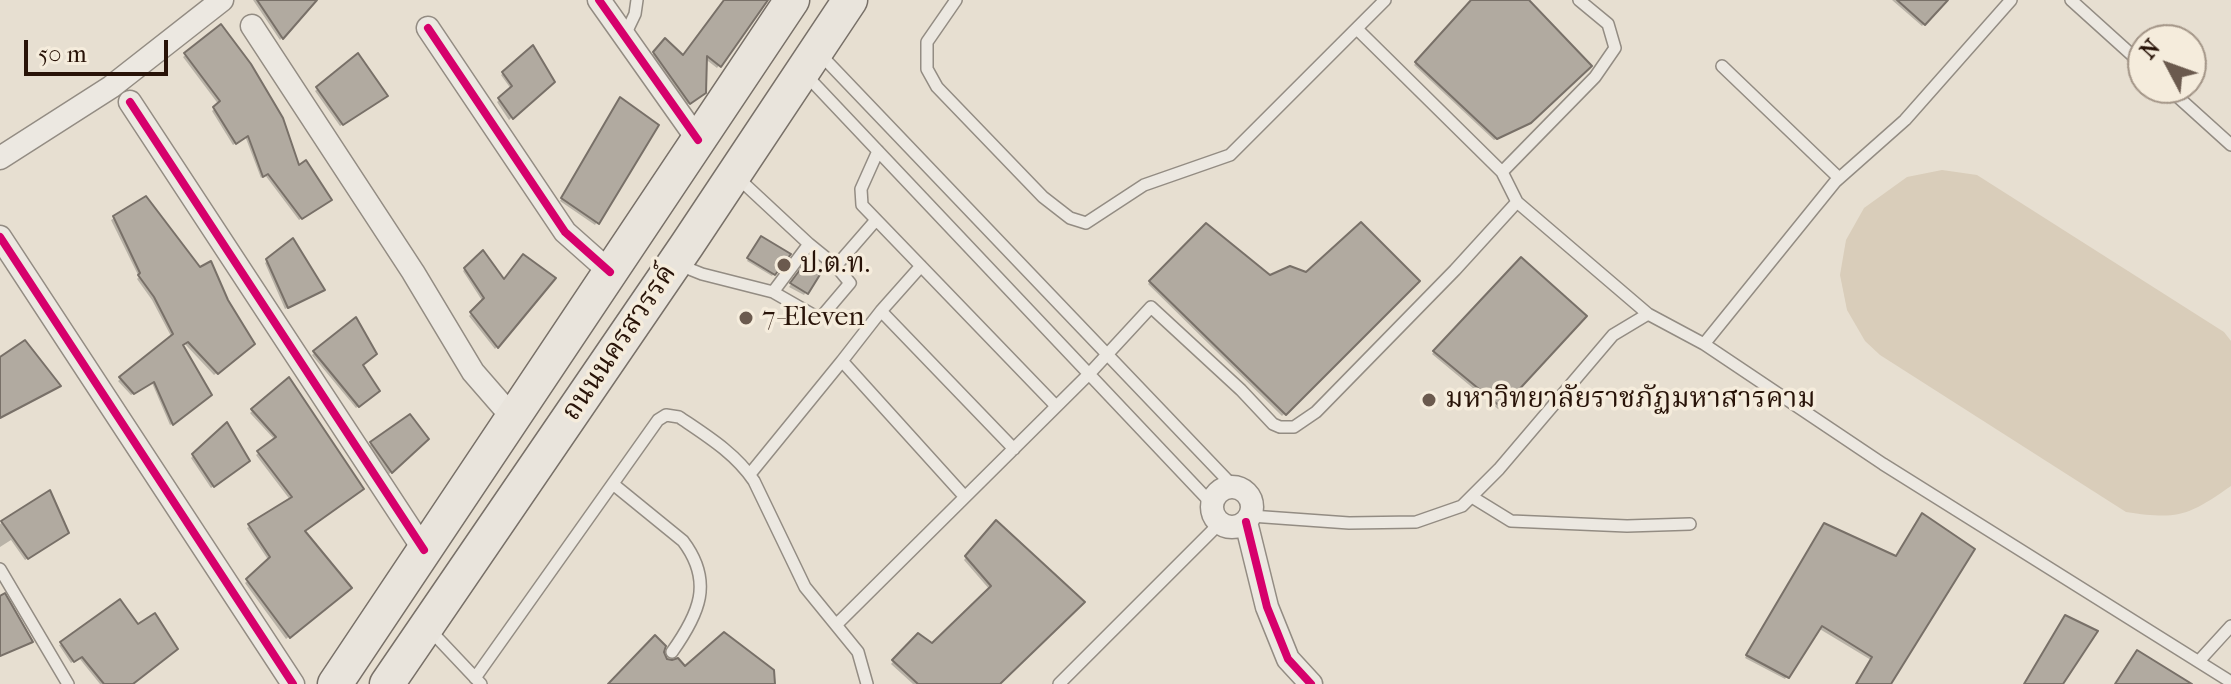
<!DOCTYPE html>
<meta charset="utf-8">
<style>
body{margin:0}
#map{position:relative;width:2231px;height:684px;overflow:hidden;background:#e7dfd1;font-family:"IM FELL French Canon",serif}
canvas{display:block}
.north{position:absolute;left:2127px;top:24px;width:80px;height:80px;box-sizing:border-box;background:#f5ecdc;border:2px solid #a39587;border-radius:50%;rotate:311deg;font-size:22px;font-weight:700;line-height:32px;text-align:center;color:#281308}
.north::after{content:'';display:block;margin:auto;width:28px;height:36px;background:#6b5a4e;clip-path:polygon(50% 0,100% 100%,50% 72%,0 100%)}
.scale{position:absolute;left:24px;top:40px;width:144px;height:36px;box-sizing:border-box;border:4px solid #281308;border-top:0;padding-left:10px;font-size:24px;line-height:28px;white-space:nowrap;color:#281308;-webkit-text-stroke:6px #f5ecdc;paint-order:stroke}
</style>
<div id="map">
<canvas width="2231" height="684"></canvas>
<div class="north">N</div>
<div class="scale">50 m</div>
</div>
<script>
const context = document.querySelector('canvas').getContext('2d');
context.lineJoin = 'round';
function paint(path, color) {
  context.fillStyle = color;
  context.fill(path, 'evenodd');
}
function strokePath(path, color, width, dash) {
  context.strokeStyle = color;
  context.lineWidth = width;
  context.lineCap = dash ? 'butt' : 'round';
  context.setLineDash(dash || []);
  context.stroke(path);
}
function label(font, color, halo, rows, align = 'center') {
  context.font = font + ' "IM FELL French Canon","Noto Serif Thai",serif';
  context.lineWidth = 7;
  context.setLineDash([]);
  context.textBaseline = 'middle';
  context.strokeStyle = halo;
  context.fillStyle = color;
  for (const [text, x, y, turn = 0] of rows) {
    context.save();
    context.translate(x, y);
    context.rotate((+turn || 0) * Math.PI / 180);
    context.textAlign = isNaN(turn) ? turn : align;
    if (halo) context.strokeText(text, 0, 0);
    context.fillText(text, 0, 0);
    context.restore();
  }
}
const green = new Path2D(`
 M1942 170 1977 175 2224 332 2231 341V486C2188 516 2178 520 2126 512L1880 355 1865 341 1847 310 1840 275 1846 240 1864 208 1907 177Z`);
const shadow = new Path2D(`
 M253 0H314L280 40Z
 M726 0H766L717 68 704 58 701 95 687 105 652 55 665 41 683 57Z
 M1474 0H1526V125L1494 140 1414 65Z
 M1892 0H1945L1922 26Z
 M220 27 298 168 327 202 299 220 265 175 261 178 245 136 233 145 212 111 219 105 183 57Z
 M533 48 552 82 509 120 497 102 511 89 501 75Z
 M358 56 384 98 340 126 315 91Z
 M618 102 657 125 595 225 560 201Z
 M146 199 227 301 253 343 214 375 184 343 181 345 207 397 170 425 152 383 131 395 118 381 172 338 152 300 137 279 139 277 111 220Z
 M1206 225 1270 278 1306 274 1417 281 1282 416 1148 284Z
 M292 241 320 292 285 309 265 263Z
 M759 241 774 273 772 276 747 261Z
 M482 253 503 281 553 278 495 349 469 316 483 302 463 271Z
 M1521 260 1584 317 1498 409 1432 354Z
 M803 268 818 273 804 295 789 287Z
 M355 320 361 365 377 391 356 408 312 355Z
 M289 380 302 531 349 588 286 639 245 583 269 561 247 528 291 501 256 455 275 440 250 413Z
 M226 425 245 464 211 488 191 458Z
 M426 438 389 474 369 446 371 444Z
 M50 493 64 535 25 560 11 540 0 547V524Z
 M996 523 997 684H913L891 664 918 636 933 645 990 590 964 560Z
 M1822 527 1896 558 1889 684H1857L1871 660 1818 628 1785 679 1745 658Z
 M138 627 131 684H100L79 658 71 663 59 645Z`);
const building = new Path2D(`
 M257 0H317L283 39Z
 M724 0H768L721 67 707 56 706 93 690 104 653 52 665 38 683 55Z
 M1471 0H1529L1592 66 1531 123 1497 139 1415 62Z
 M1897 0H1948L1925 25Z
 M221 24 251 64 283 118 299 165 306 160 332 200 302 219 268 174 263 177 248 136 236 144 213 107 220 101 184 53Z
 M533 45 555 82 513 119 498 98 512 86 502 72Z
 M358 53 388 96 343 125 316 87Z
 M620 97 659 125 599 224 561 198Z
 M146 196 200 267 211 261 228 300 255 344 218 374 188 342 183 345 212 395 173 425 154 382 134 394 119 377 173 334 154 297 138 275 140 273 113 216Z
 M1361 222 1420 281 1286 415 1149 281 1206 223 1270 275 1290 266 1306 272Z
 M761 236 791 254 775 275 747 258Z
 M293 238 325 290 288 308 266 259Z
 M483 250 504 279 523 254 556 278 498 348 470 312 484 298 464 268Z
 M1521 257 1587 316 1502 408 1433 351Z
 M805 263 821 273 808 294 790 283Z
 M356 317 377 354 363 365 380 391 359 407 313 351Z
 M25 340 61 386 0 418V357Z
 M289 377 364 489 305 531 352 588 290 638 246 579 270 557 248 524 292 497 257 451 276 437 251 409Z
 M410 414 429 439 392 473 370 442Z
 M227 422 250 461 214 487 192 454Z
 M50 490 69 533 28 559 1 521Z
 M1922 513 1975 549 1891 684H1856L1872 657 1822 626 1789 678 1746 655 1824 523 1896 556Z
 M996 520 1085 602 1000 684H918L892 660 918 633 932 643 991 586 965 556Z
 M5 593 33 642 0 656V596Z
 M120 599 138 624 155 613 178 649 133 684H104L82 657 74 662 60 642Z
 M2065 615 2098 631 2063 684H2024Z
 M724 632 774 670 775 684H608L655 635 666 646 664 652 667 659 672 660 678 658 685 666Z
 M2137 650 2192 684H2115Z`);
const lane = new Path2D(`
 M956 0 927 42V69L937 87 1043 197 1070 218 1086 223 1144 185 1230 155 1385 0
 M2071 0 2143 65
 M1357 29 1502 172 1517 202 1648 314
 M624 37 635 14 637 0
 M819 53 1233 486
 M1722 66 1839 178
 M806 75 1212 504
 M2168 88 2231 145
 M878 151 861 189 862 205 1056 406
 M1502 172 1595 77 1615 48 1608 24 1579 0
 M809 244 836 266
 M677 264 702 274 773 292 809 244 737 177
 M921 266 881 311 1014 449
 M773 292 815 316H822L850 283 836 266 876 220
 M1704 344 1883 464 2231 682
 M842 361 881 311
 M750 474 842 361 965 497
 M613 484 683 541C714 582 699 614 672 652
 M1472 497 1511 521 1627 526 1690 524
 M1251 516 1349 523 1416 522 1462 506 1499 469 1613 335 1648 314 1704 344 1835 182 1905 120 2011 0
 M0 569 68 684
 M837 624 1090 373 1151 307 1241 390 1273 424 1280 427H1294L1316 412 1455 270 1517 202
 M429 629 481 684
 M2199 661 2231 626
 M475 678 658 420 666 415 679 417C707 436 735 453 754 481L805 587 858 652 867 684
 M1059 684 1220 523`);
const street = new Path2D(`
 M599 0 698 140
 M252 26 413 272 473 372 513 418
 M428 28 565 232 610 272
 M130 102 424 550
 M0 158 111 87 222 0
 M0 237 293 684
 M1212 507a20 20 0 1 1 40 0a20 20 0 1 1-40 0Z
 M1246 522 1267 607 1288 659 1311 684`);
const primary = new Path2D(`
 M335 684 792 0
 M387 684 687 245 850 0`);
const cycleway = new Path2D(`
 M599 0 698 140
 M428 28 565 232 610 272
 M130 102 424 550
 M0 237 293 684
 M1246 522 1267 607 1288 659 1311 684`);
const markers = [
 [784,265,8,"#6b5a4e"],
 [746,318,8,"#6b5a4e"],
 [1429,400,8,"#6b5a4e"]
];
const poiNames = [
 ["ป.ต.ท.",800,265],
 ["7-Eleven",762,318],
 ["มหาวิทยาลัยราชภัฏมหาสารคาม",1445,400]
];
const streetNames = [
 ["ถนนนครสวรรค์",620,343,-56]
];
paint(green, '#d9cdba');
paint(shadow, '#0003');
paint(building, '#b1aaa0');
strokePath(building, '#787068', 2);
strokePath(lane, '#938c83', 14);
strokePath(street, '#938c83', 25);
strokePath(primary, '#787068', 37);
strokePath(lane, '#ece8e1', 11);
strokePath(street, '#ece8e1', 22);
strokePath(primary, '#e9e4dc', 34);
strokePath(cycleway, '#d6006c', 8);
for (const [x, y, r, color] of markers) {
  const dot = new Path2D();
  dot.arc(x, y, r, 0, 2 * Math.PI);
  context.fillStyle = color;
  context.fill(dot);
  strokePath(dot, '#f5ecdc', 3);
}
label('28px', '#281308', '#f5ecdc', poiNames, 'left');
label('28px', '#281308', '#f5ecdc', streetNames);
</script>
